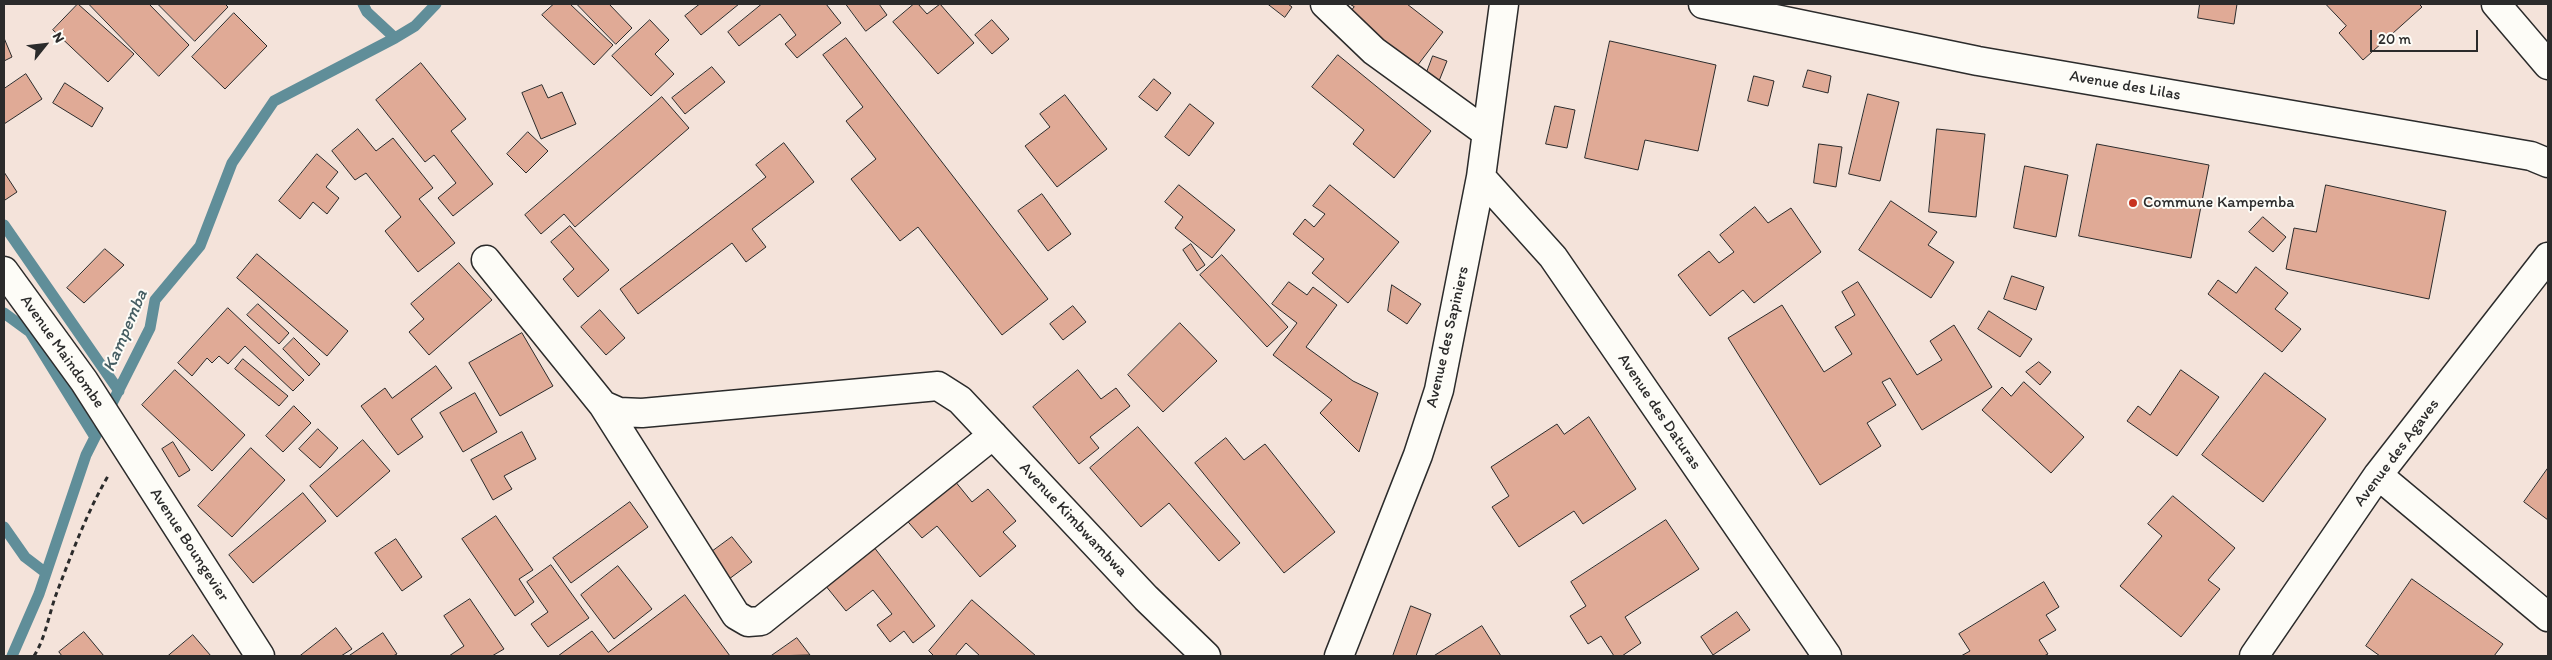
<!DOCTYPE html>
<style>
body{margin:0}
#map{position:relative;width:2552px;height:660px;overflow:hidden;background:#f4e3da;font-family:Itim,sans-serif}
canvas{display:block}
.frame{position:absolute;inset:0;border:5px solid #2b2b2b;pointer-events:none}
.north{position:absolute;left:20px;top:20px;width:50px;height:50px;-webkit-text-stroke:4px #fdfcf7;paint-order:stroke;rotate:61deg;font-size:14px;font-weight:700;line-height:20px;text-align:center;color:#2b2b2b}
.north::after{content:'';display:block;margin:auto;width:18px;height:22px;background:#2b2b2b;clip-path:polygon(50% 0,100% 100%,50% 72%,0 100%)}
.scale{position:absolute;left:2370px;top:30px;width:108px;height:22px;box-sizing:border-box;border:2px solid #2b2b2b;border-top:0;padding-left:6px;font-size:15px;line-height:18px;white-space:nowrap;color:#2b2b2b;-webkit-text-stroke:4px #fdfcf7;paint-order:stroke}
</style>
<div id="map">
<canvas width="2552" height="660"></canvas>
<div class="frame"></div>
<div class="north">N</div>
<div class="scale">20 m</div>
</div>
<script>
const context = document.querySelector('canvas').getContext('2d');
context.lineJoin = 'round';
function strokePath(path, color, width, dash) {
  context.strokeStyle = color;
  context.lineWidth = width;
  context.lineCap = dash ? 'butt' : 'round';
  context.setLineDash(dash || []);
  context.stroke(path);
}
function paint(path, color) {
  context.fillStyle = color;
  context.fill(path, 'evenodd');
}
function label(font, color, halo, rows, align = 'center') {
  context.font = font + ' Itim,sans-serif';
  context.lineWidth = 4;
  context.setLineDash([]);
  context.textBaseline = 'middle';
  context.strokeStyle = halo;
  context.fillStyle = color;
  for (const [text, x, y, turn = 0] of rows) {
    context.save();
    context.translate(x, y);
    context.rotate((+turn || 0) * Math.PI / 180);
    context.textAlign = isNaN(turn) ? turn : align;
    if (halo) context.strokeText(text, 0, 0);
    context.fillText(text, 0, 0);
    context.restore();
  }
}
const stream = new Path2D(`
 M363 4 367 12 395 38
 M4 225 119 391
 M4 313 30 332 95 437
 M4 527 25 557 46 573
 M12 656 39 594 86 455 150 328 155 300 200 246 232 163 274 101 395 38 415 26 436 4`);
const building = new Path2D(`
 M78 4 134 54 108 82 53 30Z
 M89 4H149L189 45 159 76Z
 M158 4H225L228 7 195 41Z
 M554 4H570L613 45 594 65 542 15Z
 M577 4H609L632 28 616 44Z
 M700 4H739L701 35 685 16Z
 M762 4H826L841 23 797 58 785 44 796 35 780 14 739 46 728 32Z
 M846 4H879L887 15 866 31Z
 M914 4H918L927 14 940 4 974 43 938 74 893 22Z
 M1268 4H1288L1292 7 1285 17Z
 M1350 4H1407L1443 32 1411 74 1343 21 1354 7Z
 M2200 4H2237L2234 24 2198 18Z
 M2326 4H2419L2422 7 2363 60 2339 33 2346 26Z
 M234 13 267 46 225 89 192 57Z
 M650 20 669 40 655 54 674 74 651 96 612 56Z
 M992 20 1009 39 992 54 975 35Z
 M4 38 12 57 4 61Z
 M846 38 1048 299 1002 335 918 227 900 241 851 179 876 159 846 121 863 107 823 55Z
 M1610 41 1716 65 1698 151 1645 140 1638 170 1585 158Z
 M1338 55 1431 131 1394 178 1353 144 1364 130 1312 87Z
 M1433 56 1447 61 1437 86 1424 80Z
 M421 63 466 119 451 131 493 184 453 216 438 198 456 183 434 155 425 162 376 100Z
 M712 67 725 82 685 114 672 98Z
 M1808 70 1831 76 1828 93 1803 87Z
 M26 74 42 99 4 124V89Z
 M1754 76 1774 81 1768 106 1748 101Z
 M1154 79 1171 93 1157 111 1139 97Z
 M65 83 103 108 92 127 53 103Z
 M542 85 548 98 562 92 576 124 541 139 522 93Z
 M1868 94 1899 102 1880 181 1849 174Z
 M1065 95 1107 149 1057 187 1025 146 1050 127 1040 114Z
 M662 97 689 128 575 227 564 214 541 234 525 215Z
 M1190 104 1214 123 1189 156 1165 137Z
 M1555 106 1575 110 1567 148 1546 144Z
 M358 129 376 151 393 138 433 188 419 199 455 243 418 272 385 231 401 217 366 173 355 180 332 151Z
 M1937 129 1985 134 1976 217 1929 212Z
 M528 132 548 151 526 173 507 154Z
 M784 143 814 182 752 229 766 247 746 262 732 243 638 314 620 289 766 177 756 165Z
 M1819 144 1842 147 1836 187 1814 183Z
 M2097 144 2209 165 2191 258 2079 236Z
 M317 154 338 172 326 187 339 198 327 214 313 202 300 219 279 201Z
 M2025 166 2068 175 2056 237 2014 228Z
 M4 172 17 192 5 200 4 198Z
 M1179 185 1235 230 1212 258 1175 228 1183 217 1165 202Z
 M1330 185 1399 242 1348 303 1312 273 1324 259 1293 234 1305 219 1314 227 1325 214 1313 206Z
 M2326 185 2446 211 2429 299 2286 269 2294 228 2316 232Z
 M1042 194 1071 234 1048 251 1018 211Z
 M1891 201 1937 232 1928 245 1954 262 1931 298 1859 250Z
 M1755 207 1768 223 1791 208 1821 252 1754 303 1743 290 1710 316 1678 275 1709 251 1719 263 1734 252 1720 235Z
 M2263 217 2286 237 2273 252 2249 232Z
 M570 226 609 270 578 297 563 279 574 269 551 242Z
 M1191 244 1205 265 1197 271 1183 250Z
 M105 249 124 265 84 303 67 288Z
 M257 254 348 331 327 356 237 278Z
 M1222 255 1288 327 1267 347 1200 275Z
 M459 263 492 300 429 355 409 332 424 319 411 304Z
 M2256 267 2288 293 2275 309 2301 329 2282 352 2208 294 2218 280 2236 293Z
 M2012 276 2044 287 2036 310 2004 299Z
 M1289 282 1307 295 1313 287 1337 305 1306 347 1353 381 1378 393 1359 452 1320 413 1332 400 1273 355 1297 323 1272 304Z
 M1858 282 1917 375 1942 360 1930 341 1954 325 1992 387 1922 430 1890 378 1882 382 1896 405 1867 423 1881 446 1820 485 1728 338 1782 305 1824 372 1852 354 1835 327 1855 315 1842 292Z
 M1392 285 1421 304 1407 324 1388 311Z
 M258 304 289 333 279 344 247 315Z
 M1073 306 1086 322 1063 340 1050 324Z
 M228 308 304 380 293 391 245 346 228 364 219 356 212 363 207 358 192 376 178 363Z
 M600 310 625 338 606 355 581 327Z
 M1989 311 2032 339 2020 357 1978 329Z
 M1180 323 1217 361 1163 412 1128 375Z
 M522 333 553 386 500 416 469 363Z
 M294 338 320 364 309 376 283 349Z
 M243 359 288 396 279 406 235 369Z
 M2039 362 2051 372 2040 385 2026 372Z
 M436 366 452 388 411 419 423 437 398 455 361 406 385 388 392 398Z
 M175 370 245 435 212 471 142 405Z
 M1078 370 1101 399 1116 388 1130 406 1090 437 1099 448 1079 464 1033 407Z
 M2181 370 2219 397 2177 456 2127 421 2138 406 2150 415Z
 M2265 373 2326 419 2263 502 2202 455Z
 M2024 382 2084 437 2051 473 1982 410 2002 387 2011 396Z
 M475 393 497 432 463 452 440 413Z
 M294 406 311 423 283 452 266 436Z
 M1589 417 1636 489 1583 524 1574 511 1519 547 1492 507 1509 496 1491 467 1557 424 1564 434Z
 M1138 427 1240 543 1219 561 1169 503 1141 527 1090 468Z
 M318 429 338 448 320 468 299 449Z
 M522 432 536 459 504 476 512 489 493 500 471 460Z
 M1226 438 1244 460 1265 444 1335 532 1284 573 1195 463Z
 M363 440 390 471 337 517 310 486Z
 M173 442 190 470 179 477 162 449Z
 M251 448 285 480 232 537 198 506Z
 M2548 468V520L2524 502Z
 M950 475 972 502 988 489 1016 521 1003 532 1016 546 980 577 937 526 922 538 903 516Z
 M303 493 326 521 253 583 229 555Z
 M2173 496 2235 548 2208 580 2220 589 2181 637 2120 586 2162 536 2148 524Z
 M630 502 648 527 571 583 553 558Z
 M496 516 533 570 519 579 534 602 515 616 462 539Z
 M1666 520 1699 569 1625 617 1641 643 1622 656H1614L1601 636 1588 644 1570 616 1586 606 1571 582Z
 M732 537 752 562 725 582 706 556Z
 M396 539 422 577 402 591 375 553Z
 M870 542 935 626 913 643 904 631 890 642 877 625 892 614 873 590 846 611 821 580Z
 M551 565 589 618 548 647 531 624 548 612 527 582Z
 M618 566 652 609 614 639 581 595Z
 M2412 579 2503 644 2494 656H2380L2366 646Z
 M2044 582 2059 607 2046 615 2056 630 2039 640 2048 654 2044 656H1961L1970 651 1959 634Z
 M685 595 730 656H558L592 631 608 652Z
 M470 599 504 649 492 656H449L464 646 444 616Z
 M972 600 1036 656H980L966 643 955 656H934L929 651Z
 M1411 606 1431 614 1416 656H1393Z
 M1737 612 1750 630 1713 655 1701 637Z
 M1482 626 1501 656H1434Z
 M336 628 352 649 341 656H300Z
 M84 632 104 656H62L59 652Z
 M383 633 397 654 393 656H349Z
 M193 635 211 656H168Z
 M797 638 810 655 771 656Z`);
const path = new Path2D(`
 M34 656C46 637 49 613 57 592 72 553 87 512 108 476`);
const minor = new Path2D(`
 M1325 4 1374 51 1487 133
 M1703 4 1978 61 2531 156 2548 163
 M1481 177 1553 257 1827 656
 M486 260 603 405 619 412 642 413 938 386 960 400 1146 598 1206 656
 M4 271 84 381 260 656
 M603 405 736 615 748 622 761 621 993 435
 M2378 475 2548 617
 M1339 656 1418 455 1439 390 1481 177 1504 4
 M2254 656 2378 475 2548 257`);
const tertiary = new Path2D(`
 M2496 4 2548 65`);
const markers = [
 [2133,203,5,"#c8321e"]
];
const streetNames = [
 ["Avenue des Lilas",2125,86,10],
 ["Avenue des Sapiniers",1448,337,-77],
 ["Avenue Maindombe",62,352,55],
 ["Avenue des Daturas",1659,412,56],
 ["Avenue des Agaves",2397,453,-53],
 ["Avenue Kimbwambwa",1073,520,47],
 ["Avenue Boungevier",189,545,57]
];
const poiNames = [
 ["Commune Kampemba",2143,203]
];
const waterNames = [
 ["Kampemba",126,331,-67]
];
strokePath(stream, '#608e99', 11);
paint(building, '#e0aa96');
strokePath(building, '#2b2b2b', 1);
strokePath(minor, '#2b2b2b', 31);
strokePath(tertiary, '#2b2b2b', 31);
strokePath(path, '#2b2b2b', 3, [5, 4]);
strokePath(minor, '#fdfcf7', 28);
strokePath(tertiary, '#fdfcf7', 28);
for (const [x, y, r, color] of markers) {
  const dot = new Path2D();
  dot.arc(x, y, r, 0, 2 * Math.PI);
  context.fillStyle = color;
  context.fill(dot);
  strokePath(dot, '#fdfcf7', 2);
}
label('16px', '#2b2b2b', '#fdfcf7', streetNames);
label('16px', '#2b2b2b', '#fdfcf7', poiNames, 'left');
label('italic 18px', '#455d62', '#fdfcf7', waterNames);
</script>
